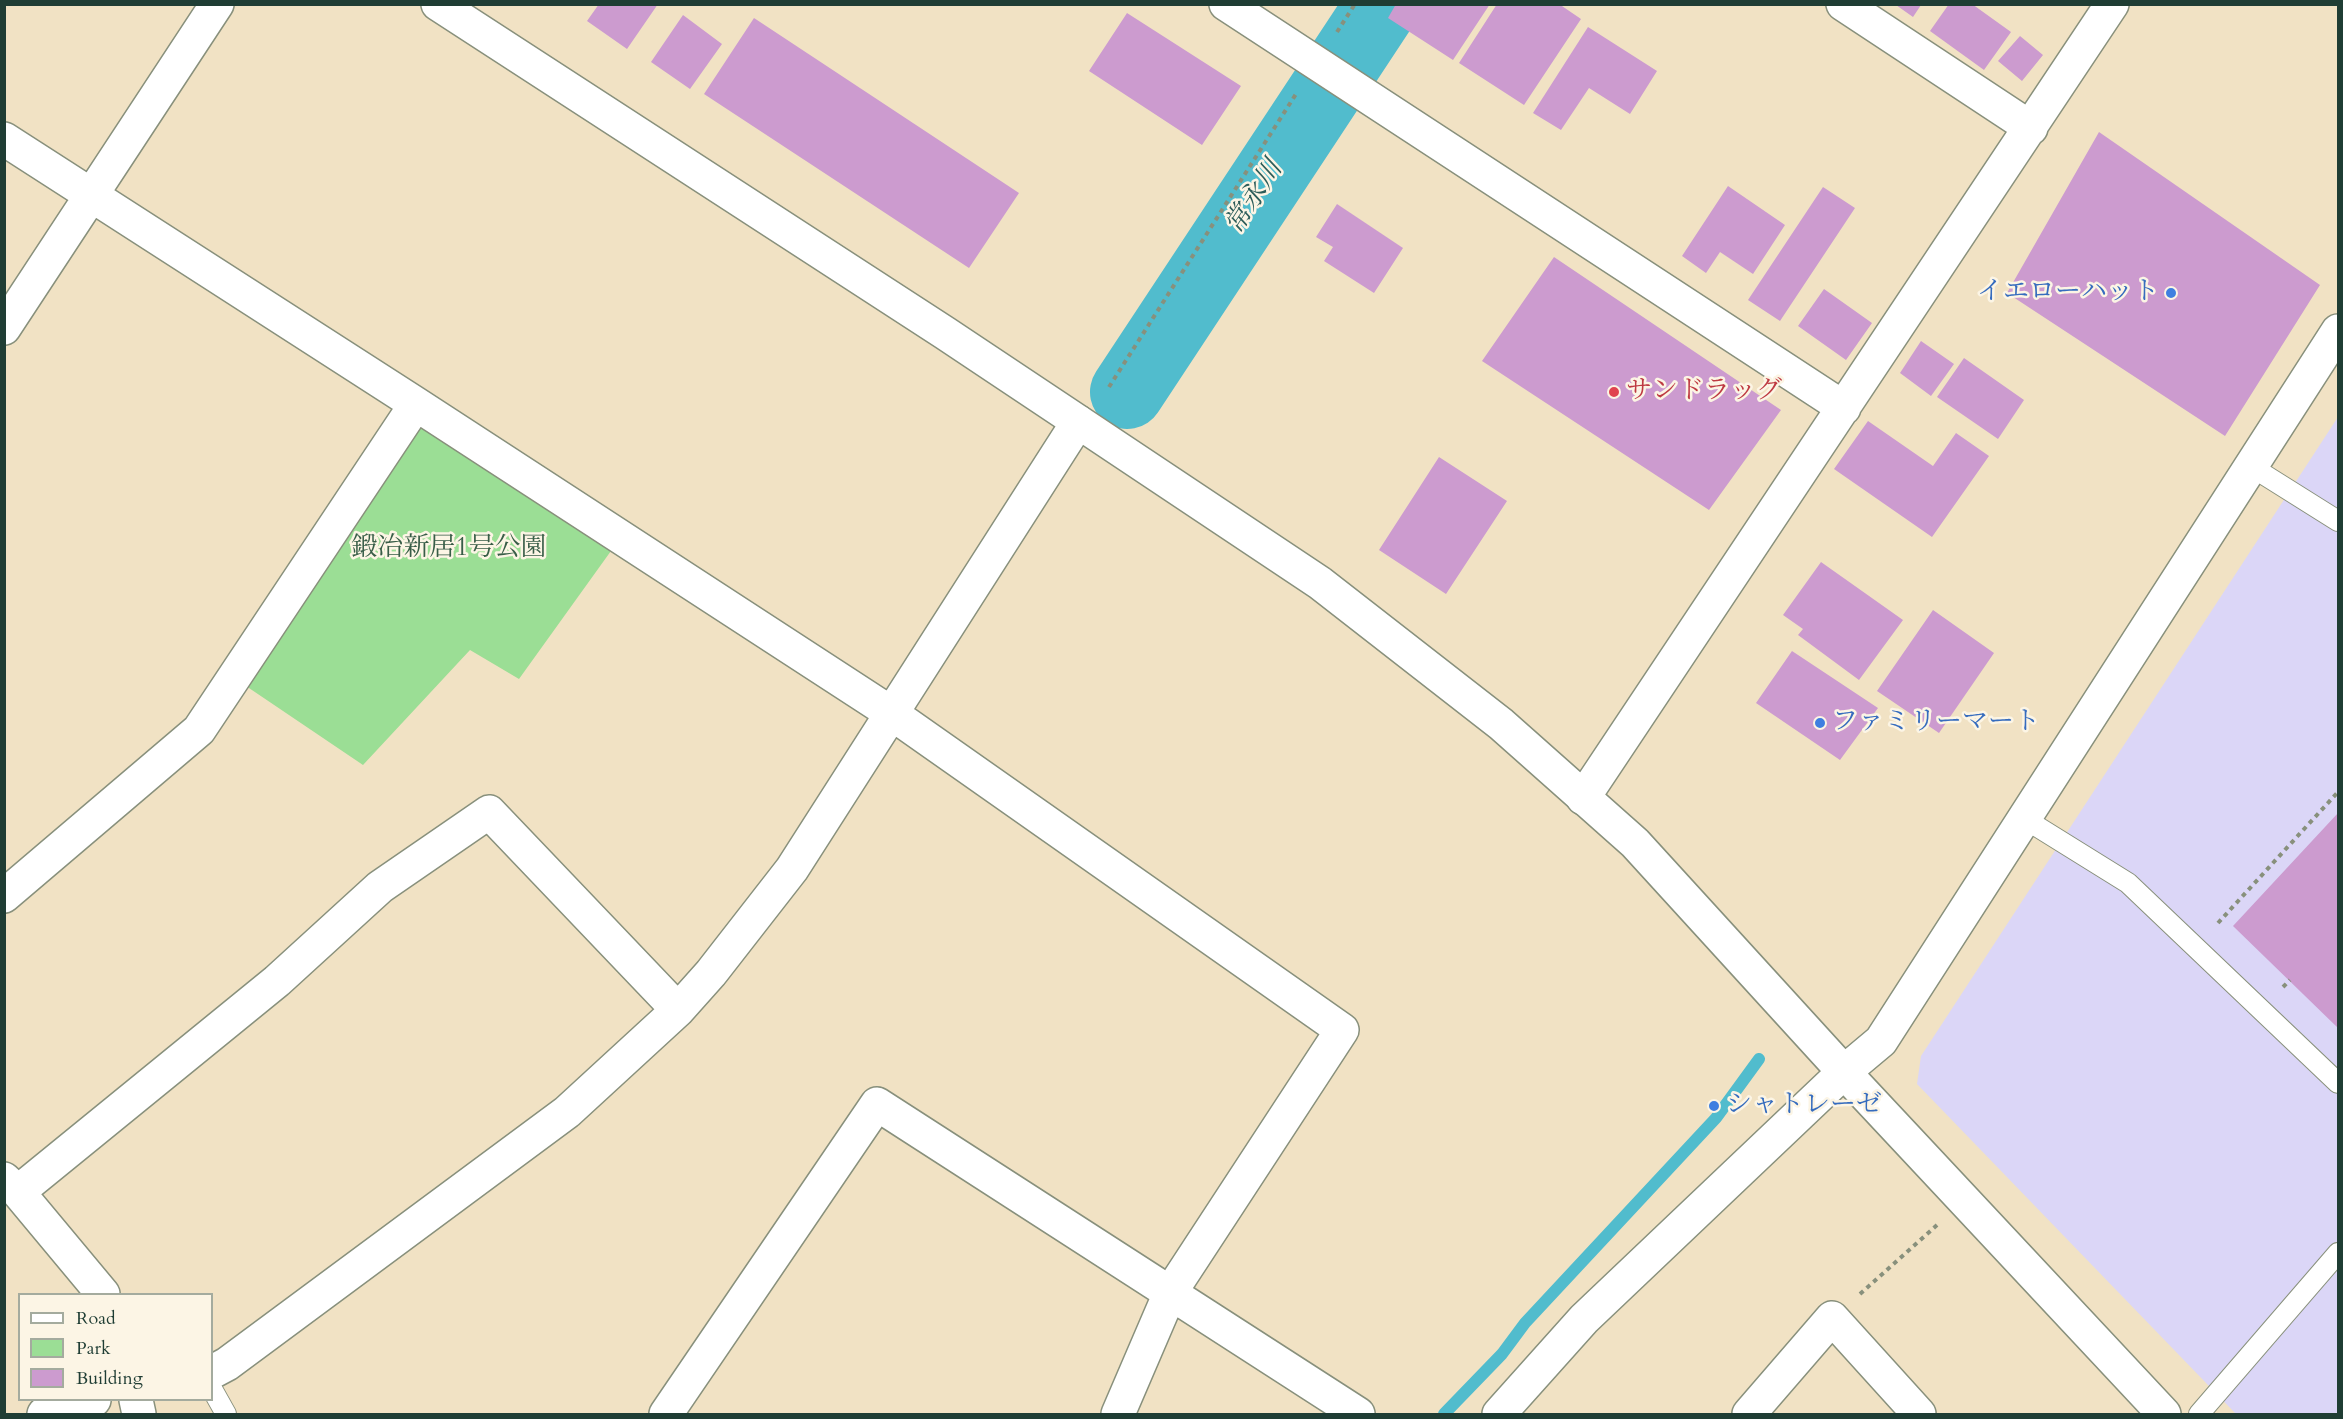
<!DOCTYPE html>
<meta charset="utf-8">
<style>
body{margin:0}
#map{position:relative;width:2343px;height:1419px;overflow:hidden;background:#f1e2c4;font-family:Cardo,serif}
canvas{display:block}
.frame{position:absolute;inset:0;border:6px solid #1f3d34;pointer-events:none}
.legend{position:absolute;left:18px;top:1293px;width:195px;height:108px;box-sizing:border-box;background:#fcf5e5;border:2px solid #a4ab9e;margin:0;padding:8px 10px;list-style:none;font-size:18px;color:#1f3d34}
.legend li{display:flex;align-items:center;gap:12px;height:30px}
.legend b{width:30px;border:2px solid #a4ab9e}
</style>
<div id="map">
<canvas width="2343" height="1419"></canvas>
<div class="frame"></div>
<ul class="legend">
<li><b style="height:8px;background:#fff"></b>Road</li>
<li><b style="height:16px;background:#9bde95"></b>Park</li>
<li><b style="height:16px;background:#cc9bcf"></b>Building</li>
</ul>
</div>
<script>
const context = document.querySelector('canvas').getContext('2d');
context.lineJoin = 'round';
function paint(path, color) {
  context.fillStyle = color;
  context.fill(path, 'evenodd');
}
function strokePath(path, color, width, dash) {
  context.strokeStyle = color;
  context.lineWidth = width;
  context.lineCap = dash ? 'butt' : 'round';
  context.setLineDash(dash || []);
  context.stroke(path);
}
function label(font, color, halo, rows, align = 'center') {
  context.font = font + ' Cardo,"Noto Serif JP",serif';
  context.lineWidth = 5;
  context.setLineDash([]);
  context.textBaseline = 'middle';
  context.strokeStyle = halo;
  context.fillStyle = color;
  for (const [text, x, y, turn = 0] of rows) {
    context.save();
    context.translate(x, y);
    context.rotate((+turn || 0) * Math.PI / 180);
    context.textAlign = isNaN(turn) ? turn : align;
    if (halo) context.strokeText(text, 0, 0);
    context.fillText(text, 0, 0);
    context.restore();
  }
}
const built = new Path2D(`
 M2338 417V1414H2236L1917 1084 1921 1056Z`);
const green = new Path2D(`
 M416 404 621 537 519 679 470 650 363 765 246 686Z`);
const stream = new Path2D(`
 M1444 1414 1502 1354 1525 1323 1716 1118 1759 1059`);
const river = new Path2D(`
 M1127 392 1383 4`);
const building = new Path2D(`
 M599 4H658L627 49 587 21Z
 M1396 4H1490L1453 60 1388 18Z
 M1497 4H1559L1581 19 1524 105 1459 63Z
 M1949 4H1972L2011 32 1984 70 1930 31Z
 M1896 5H1921L1913 17Z
 M1127 13 1241 86 1202 145 1089 71Z
 M683 15 722 44 690 89 651 62Z
 M754 18 1019 193 969 268 704 94Z
 M1588 27 1657 71 1630 114 1589 88 1561 130 1533 113Z
 M2020 36 2043 55 2022 81 1998 61Z
 M2099 132 2320 285 2225 436 2007 293Z
 M1728 186 1785 225 1753 274 1720 252 1706 273 1682 256Z
 M1823 187 1855 208 1780 321 1748 300Z
 M1337 204 1403 248 1374 293 1324 261 1333 247 1316 237Z
 M1554 257 1781 410 1709 510 1482 361Z
 M1824 289 1872 323 1846 360 1798 326Z
 M1921 341 1954 364 1931 396 1900 373Z
 M1964 358 2024 400 1998 439 1937 397Z
 M1868 421 1933 466 1956 433 1989 456 1932 537 1834 469Z
 M1439 457 1507 501 1446 594 1379 550Z
 M1821 562 1903 620 1859 680 1798 635 1803 629 1783 615Z
 M1933 610 1994 653 1939 733 1877 691Z
 M1792 651 1878 708 1840 760 1756 703Z
 M2338 813V1028L2233 926Z`);
const path = new Path2D(`
 M1337 32 1355 4
 M1109 387 1296 94
 M2218 923 2338 792
 M2283 987 2290 980
 M1860 1294 1937 1225`);
const lane = new Path2D(`
 M2252 467 2338 521
 M2025 819 2128 883 2338 1083
 M212 1389 226 1414
 M2199 1414 2338 1253`);
const street = new Path2D(`
 M1226 4 1844 408
 M1843 4 2031 128
 M4 139 416 404 891 713 1342 1030 1170 1293 1118 1414
 M4 328 217 4
 M1583 798 2112 4
 M4 896 199 730 416 404
 M4 1179 18 1192 103 1294
 M18 1192 277 981 380 887 489 812 678 1010
 M212 1372 227 1364 567 1112 678 1010 711 973 792 869 1078 422
 M136 1400 139 1414
 M44 1414 94 1400
 M666 1414 877 1104 1358 1414
 M1499 1414 1584 1319 1844 1072
 M1749 1414 1832 1318 1919 1414`);
const secondary = new Path2D(`
 M438 4 945 333 1320 583 1501 724 1635 843 1844 1072 2164 1414
 M1844 1072 1881 1041 2338 331`);
const markers = [
 [2171,293,6,"#3f7fe0"],
 [1614,392,6,"#e0444e"],
 [1820,723,6,"#3f7fe0"],
 [1714,1106,6,"#3f7fe0"]
];
const shopNames = [
 ["イエローハット",2159,293,"right"],
 ["ファミリーマート",1832,723],
 ["シャトレーゼ",1726,1106]
];
const healthNames = [
 ["サンドラッグ",1626,392]
];
const parkNames = [
 ["鍛冶新居1号公園",449,549]
];
const waterNames = [
 ["常永川",1255,198,-57]
];
paint(built, '#dbd6f7');
paint(green, '#9bde95');
strokePath(stream, '#51bccd', 12);
strokePath(river, '#51bccd', 74);
paint(building, '#cc9bcf');
strokePath(lane, '#88907c', 22);
strokePath(street, '#88907c', 36);
strokePath(secondary, '#88907c', 36);
strokePath(path, '#88907c', 4, [4.5, 4.5]);
strokePath(lane, '#fff', 20);
strokePath(street, '#fff', 33);
strokePath(secondary, '#fff', 33);
for (const [x, y, r, color] of markers) {
  const dot = new Path2D();
  dot.arc(x, y, r, 0, 2 * Math.PI);
  context.fillStyle = color;
  context.fill(dot);
  strokePath(dot, '#fcf5e5', 2);
}
label('26px', '#366cbe', '#fcf5e5', shopNames, 'left');
label('26px', '#be3a42', '#fcf5e5', healthNames, 'left');
label('26px', '#385d47', '#fcf5e5', parkNames);
label('italic 27px', '#2c5d5a', '#fcf5e5', waterNames);
</script>
